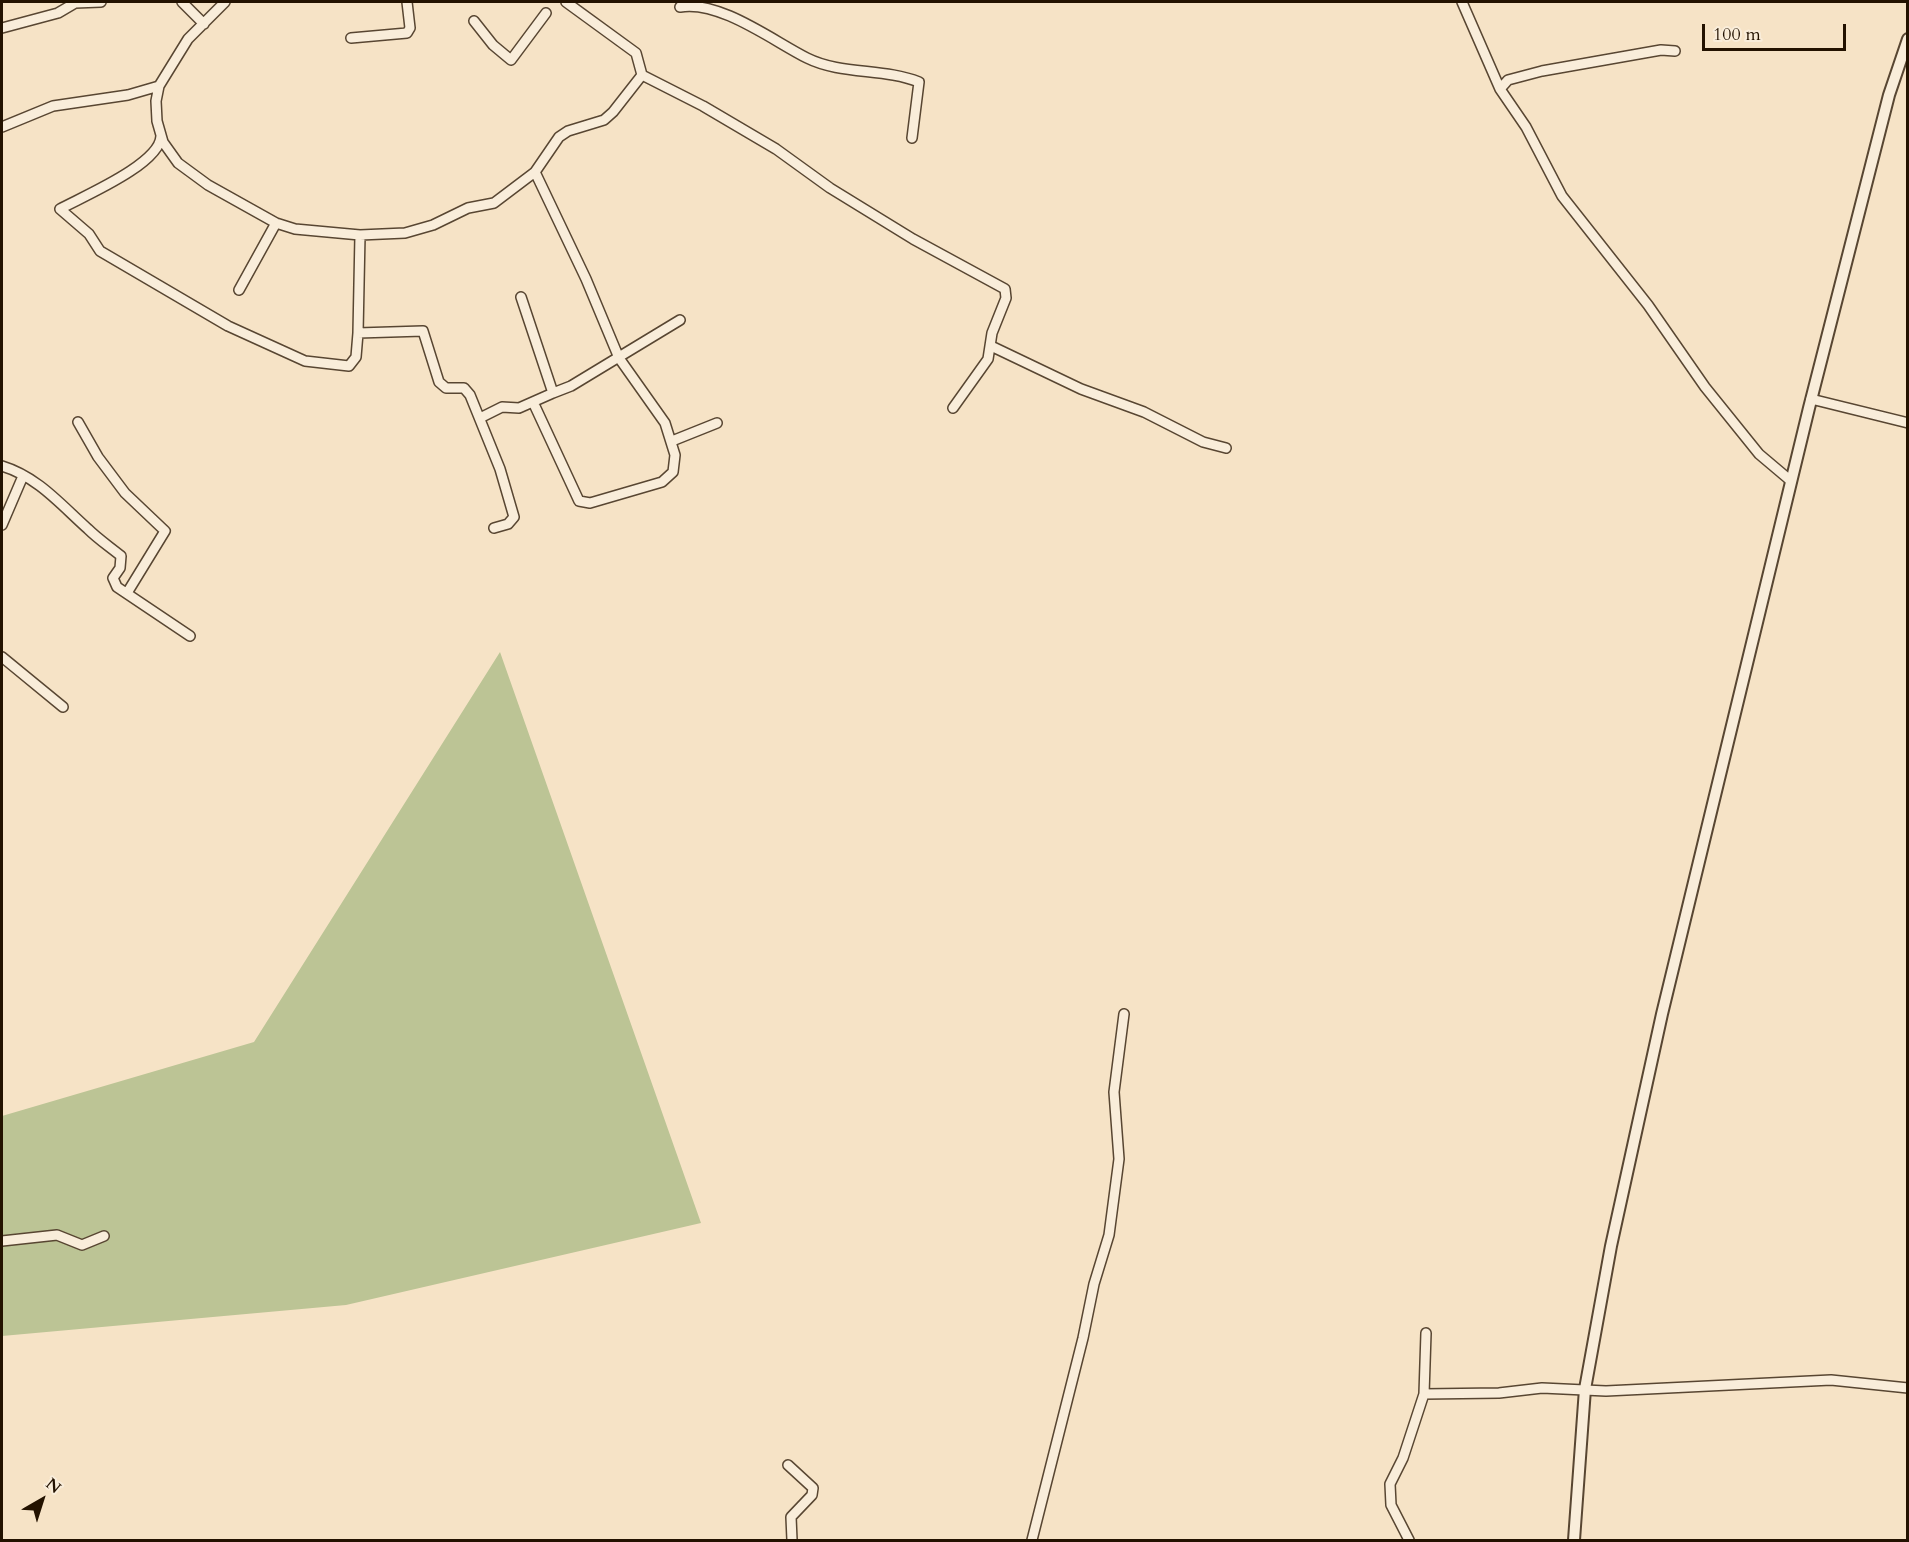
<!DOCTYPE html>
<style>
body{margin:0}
#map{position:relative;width:1909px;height:1542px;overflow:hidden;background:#f6e3c6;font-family:Cardo,serif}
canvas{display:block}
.frame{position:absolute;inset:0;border:3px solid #231200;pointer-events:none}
.north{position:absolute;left:12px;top:1470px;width:60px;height:60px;-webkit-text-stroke:4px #f9edda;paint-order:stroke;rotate:39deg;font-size:16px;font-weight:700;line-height:24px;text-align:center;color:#231200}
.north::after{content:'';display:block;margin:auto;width:21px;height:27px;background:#231200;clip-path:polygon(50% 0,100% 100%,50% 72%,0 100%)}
.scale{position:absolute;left:1702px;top:24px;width:144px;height:27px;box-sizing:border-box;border:3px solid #231200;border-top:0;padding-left:8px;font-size:18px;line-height:21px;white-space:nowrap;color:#231200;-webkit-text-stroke:4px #f9edda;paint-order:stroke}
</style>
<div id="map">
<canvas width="1909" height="1542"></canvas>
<div class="frame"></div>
<div class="north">N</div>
<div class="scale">100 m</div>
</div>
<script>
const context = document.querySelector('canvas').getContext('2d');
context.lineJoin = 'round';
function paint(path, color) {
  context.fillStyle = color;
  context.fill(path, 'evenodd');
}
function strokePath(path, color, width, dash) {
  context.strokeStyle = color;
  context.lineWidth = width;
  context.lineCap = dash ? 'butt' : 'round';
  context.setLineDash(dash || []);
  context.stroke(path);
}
const green = new Path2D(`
 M500 652 701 1223 346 1305 2 1336V1116L254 1042Z`);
const minor = new Path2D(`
 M182 2 204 24
 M225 2 188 39 159 86 156 101 157 121 163 142 178 163 208 185 276 223 295 229 360 235 405 233 433 225 468 208 494 203 535 172 559 137 568 131 604 120 613 112 642 75 636 53 566 2
 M1462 2 1500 89 1526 127 1562 196 1648 305 1705 387 1759 454 1791 481
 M680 7C720 0 773 41 807 58 841 75 884 68 919 82L912 138
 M474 21 493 45 511 60 546 13
 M2 28 58 13 75 3 101 2
 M351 38 407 33 410 28 407 2
 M642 75 703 106 776 149 830 188 913 239 1005 289 1006 298 992 333 988 359 953 408
 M1500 89 1508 80 1542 71 1661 50 1675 51
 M2 127 53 106 128 95 159 86
 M161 136C160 164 84 196 60 209L89 234 100 251 228 326 305 361 349 366 356 357 358 333 360 235
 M239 290 276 223
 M521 297 553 393 571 386 680 320
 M358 333 423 331 439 382 446 388H464L470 395 500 469 514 517 508 524 494 528
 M991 346 1081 389 1144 412 1203 442 1226 448
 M1811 399 1908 423
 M533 402 579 501 590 503 662 482 673 472 675 455 665 423 619 358 586 279 535 172
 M480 418 502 407 519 408 553 393
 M78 422 98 457 125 493 165 531 127 593
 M672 441 717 423
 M2 466C38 477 61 505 88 529 98 539 110 547 121 556L120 568 113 578 117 587 190 636
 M2 525 23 476
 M2 657 63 707
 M2 1241 57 1235 82 1245 104 1236
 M1424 1394 1499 1393 1542 1388 1606 1391 1831 1380 1908 1388
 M788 1465 813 1488 812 1495 791 1517 792 1540
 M1032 1540 1083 1338 1094 1284 1109 1235 1119 1159 1114 1092 1124 1014
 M1409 1540 1391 1505 1390 1484 1403 1458 1424 1394 1426 1333`);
const tertiary = new Path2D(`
 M1574 1540 1585 1389 1611 1246 1662 1014 1809 408 1889 95 1908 39`);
paint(green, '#bcc495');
strokePath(minor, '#584632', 12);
strokePath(tertiary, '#584632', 14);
strokePath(minor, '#f9edda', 9);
strokePath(tertiary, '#f9edda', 10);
</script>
